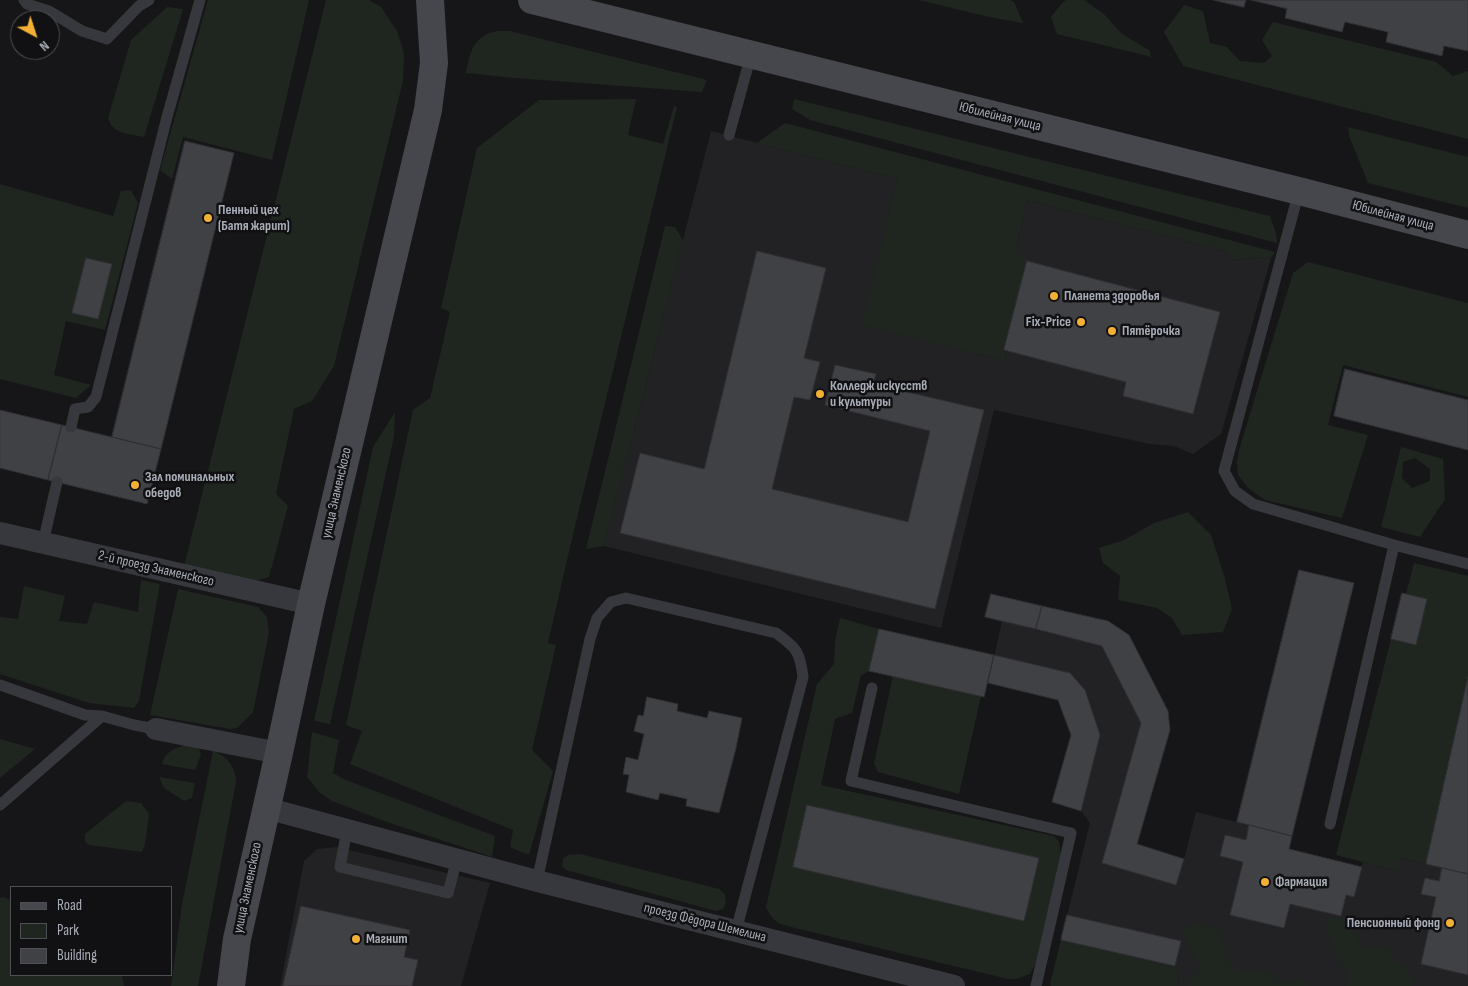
<!DOCTYPE html>
<meta charset="utf-8">
<style>
body{margin:0}
#map{position:relative;width:1468px;height:986px;overflow:hidden;background:#161618;font-family:"Sofia Sans Condensed",sans-serif}
canvas{display:block}
.legend{position:absolute;left:10px;top:886px;width:162px;height:90px;box-sizing:border-box;background:#111113;border:1px solid #4d4f55;margin:0;padding:6px 9px;list-style:none;font-size:15px;color:#a8adb8}
.legend li{display:flex;align-items:center;gap:10px;height:25px}
.legend b{width:25px;border:1px solid #4d4f55}
.north{position:absolute;left:10px;top:10px;width:50px;height:50px;box-sizing:border-box;background:#111113;border:1px solid #4d4f55;border-radius:50%;rotate:140deg;font-size:14px;font-weight:700;line-height:20px;text-align:center;color:#a8adb8}
.north::after{content:'';display:block;margin:auto;width:18px;height:22px;background:#f2b134;clip-path:polygon(50% 0,100% 100%,50% 72%,0 100%)}
</style>
<div id="map">
<canvas width="1468" height="986"></canvas>
<ul class="legend">
<li><b style="height:6px;background:#45474d"></b>Road</li>
<li><b style="height:14px;background:#1e261f"></b>Park</li>
<li><b style="height:14px;background:#404145"></b>Building</li>
</ul>
<div class="north">N</div>
</div>
<script>
const context = document.querySelector('canvas').getContext('2d');
context.lineJoin = 'round';
function paint(path, color) {
  context.fillStyle = color;
  context.fill(path, 'evenodd');
}
function strokePath(path, color, width, dash) {
  context.strokeStyle = color;
  context.lineWidth = width;
  context.lineCap = dash ? 'butt' : 'round';
  context.setLineDash(dash || []);
  context.stroke(path);
}
function label(font, color, halo, rows, align = 'center') {
  context.font = font + ' "Sofia Sans Condensed",sans-serif';
  context.lineWidth = 5;
  context.setLineDash([]);
  context.textBaseline = 'middle';
  context.strokeStyle = halo;
  context.fillStyle = color;
  for (const [text, x, y, turn = 0] of rows) {
    context.save();
    context.translate(x, y);
    context.rotate((+turn || 0) * Math.PI / 180);
    context.textAlign = isNaN(turn) ? turn : align;
    if (halo) context.strokeText(text, 0, 0);
    context.fillText(text, 0, 0);
    context.restore();
  }
}
const built = new Path2D(`
 M711 131 897 179 863 325 1006 361 1004 350 1016 249 1027 200 1227 252 1231 260 1264 257 1271 258 1221 434 1193 454 1174 446 1150 444 994 410 941 628 604 546Z
 M991 594 1108 621 1129 635 1168 711 1137 844 1184 859 1196 812 1292 836 1289 849 1361 867 1363 862 1397 871 1400 858 1468 874V986H1177L1179 977 1061 940 1090 823 1081 811 1052 802 1071 735 1058 700 988 683 1002 622 985 617Z
 M336 847 490 883 461 986H280L304 861 317 849Z`);
const green = new Path2D(`
 M208 0H309L272 160 183 137 172 179 160 170Z
 M326 0H369L381 7 397 31 404 53 403 81 334 366 312 401 294 409 276 494 288 506 269 577 257 581 184 566Z
 M919 0H1010L1014 2 1023 23 989 17Z
 M1066 0H1084L1104 14 1122 34 1149 50 1152 57 1057 34 1051 17 1063 2Z
 M1184 5 1203 11 1210 43 1227 47 1240 61 1264 63 1272 56 1262 40 1273 22 1436 62 1453 76 1468 71V139L1183 66 1164 32Z
 M167 7 183 9 144 137C130 134 112 134 108 118L131 40Z
 M497 31H510L707 80 702 92 515 78 466 73C468 60 471 45 482 37 486 34 493 32 497 31Z
 M636 99 628 135 663 144 674 106 677 107 571 543 548 643 556 645 532 750 553 771 529 855 510 847 513 830 350 764 362 731 346 725 413 410 430 398 450 312 441 308 477 148 539 100Z
 M794 99 1270 216 1276 233 1277 243 810 120 792 109Z
 M785 123 1275 252 1271 258 1264 257 1231 260 1227 252 1027 200 1016 249 1027 261 1004 349 1006 361 862 325 897 179 757 143Z
 M1348 127 1468 157V208L1368 183 1349 136Z
 M0 184 113 216 121 191 131 190 138 203 105 330 66 321 54 375 91 385 76 398 0 379ZM86 258 111 264 72 313Z
 M665 226 675 227 683 240 604 546 586 549Z
 M1308 262 1468 303V397L1343 365 1328 425 1368 435 1342 518 1265 500 1248 488 1238 475 1237 462 1239 450 1293 273Z
 M395 412 394 437 330 724 314 721 373 447Z
 M1401 447 1443 459 1445 499 1420 537 1381 527ZM1415 458 1430 469V481L1412 488 1402 478 1403 462Z
 M1188 512 1211 535 1224 575 1232 609 1223 632 1182 635 1172 618 1157 608 1118 600 1120 576 1103 563 1099 548 1124 540 1154 523Z
 M1414 563 1468 576V677L1426 864 1401 858 1397 871 1336 855 1391 639 1416 645 1427 599 1406 594Z
 M141 580 160 584 139 701 134 708 89 703 0 674V617L18 619 24 586 65 596 59 621 87 624 94 602 138 612Z
 M178 589 258 607 267 617 269 632 253 712 237 728 230 729 150 715Z
 M840 618 879 629 869 671 861 675 852 713 835 719 821 785 1054 836 1059 842 1061 854 1035 965 1030 974 1016 979H1008L791 927C776 923 773 921 766 907L817 684 834 664 835 641ZM807 805 1039 858 1024 920 793 867Z
 M893 676 981 696 959 794 878 772 874 763Z
 M312 732 339 740 333 773 346 780 495 836 492 857 384 821 332 801 319 792 307 777Z
 M0 739 35 749 0 778Z
 M187 745 199 748 201 755 195 770 162 764C165 752 175 747 187 745Z
 M213 751C227 756 236 767 236 782L198 986H171L182 904Z
 M159 777 195 783 192 798 184 801 164 788Z
 M126 801 141 803 149 814 145 844 142 852 89 845 85 841V834Z
 M580 854 719 889 725 894 726 904 723 909 716 911 566 870 562 866 563 859 568 855Z
 M3 897 11 900V975H122L124 986H0V898Z
 M1334 917C1356 920 1355 931 1362 949L1388 946 1393 959 1407 965 1412 986H1345L1348 973 1337 959 1333 944 1326 932 1327 920Z
 M1197 923 1221 930 1225 955 1234 968 1250 972 1266 970 1281 984 1301 979 1309 986H1186L1201 967 1195 954 1186 946 1184 927Z
 M1061 940 1175 967 1179 977 1177 986H1051L1050 984Z`);
const building = new Path2D(`
 M1213 0H1246L1244 7Z
 M1251 0H1468V51L1444 46 1442 56 1386 42 1388 32 1345 22 1342 32 1285 18 1287 9Z
 M185 141 234 153 161 449 112 437Z
 M757 251 826 268 804 358 820 362 810 400 794 397 772 489 908 522 930 431 825 405 835 365 876 374 873 384 984 410 935 609 620 533 640 453 704 469Z
 M86 258 112 264 98 319 72 313Z
 M1027 261 1220 312 1193 414 1123 396 1126 382 1004 350Z
 M1345 369 1468 400V450L1334 416Z
 M0 410 62 425 48 480 0 468Z
 M62 425 161 449 147 504 48 480Z
 M1299 570 1354 583 1292 836 1237 822Z
 M1402 593 1427 599 1416 645 1391 639Z
 M991 594 1042 606 1036 629 985 617Z
 M1042 606 1108 621 1129 635 1168 711 1170 730 1137 844 1184 859 1176 885 1102 863 1141 723 1102 646 1036 629Z
 M879 629 994 655 984 697 869 671Z
 M994 655 1070 673 1085 690 1100 735 1081 811 1052 802 1071 735 1058 700 988 683Z
 M1468 677V874L1426 864Z
 M647 697 678 704 677 711 707 718 709 711 742 718 736 748 719 813 686 806 687 799 660 793 658 800 626 792 629 775 623 774 626 757 638 760 644 734 634 731 638 715 643 716Z
 M807 805 1039 858 1024 921 793 867Z
 M1249 825 1292 836 1289 849 1362 867 1354 897 1346 895 1341 916 1290 904 1284 928 1230 915 1243 862 1220 856 1225 835 1246 840Z
 M1442 868 1468 874V975L1421 964 1436 897 1421 894 1425 878 1439 881Z
 M301 906 410 930 404 957 418 960 412 986H283Z
 M1067 915 1181 941 1175 966 1061 940Z`);
const service = new Path2D(`
 M24 0 27 4 49 11 82 31 107 39 139 6 149 0
 M729 135 751 55
 M1299 191 1224 471 1235 491 1253 504 1394 545 1468 564
 M71 427 75 409 88 407 96 397 167 117 200 0
 M43 543 57 482
 M0 685 85 715 102 716
 M872 688 851 781 1071 833 1036 986
 M0 805 102 716 134 725 156 729
 M1330 824 1394 545
 M347 830 340 867 448 893 457 859
 M537 881 590 639 597 618 611 602 626 598 776 633C797 648 800 652 803 677L736 931`);
const minor = new Path2D(`
 M0 533 311 604
 M156 729 279 753
 M266 808 537 881 954 986`);
const secondary = new Path2D(`
 M532 0 1299 191 1468 235
 M231 986 237 939 279 753 311 604 428 110 434 63 430 0`);
const markers = [
 [208,218,5,"#f2b134"],
 [1054,296,5,"#f2b134"],
 [1081,322,5,"#f2b134"],
 [1112,331,5,"#f2b134"],
 [820,394,5,"#f2b134"],
 [135,485,5,"#f2b134"],
 [1265,882,5,"#f2b134"],
 [1450,923,5,"#f2b134"],
 [356,939,5,"#f2b134"]
];
const streetNames = [
 ["Юбилейная улица",1000,117,14],
 ["Юбилейная улица",1393,216,15],
 ["улица Знаменского",337,493,-77],
 ["2-й проезд Знаменского",156,569,13],
 ["улица Знаменского",248,888,-78],
 ["проезд Фёдора Шемелина",705,923,14]
];
const poiNames = [
 ["Пенный цех",218,210],
 ["(Батя жарит)",218,226],
 ["Планета здоровья",1064,296],
 ["Fix-Price",1071,322,"right"],
 ["Пятёрочка",1122,331],
 ["Колледж искусств",830,386],
 ["и культуры",830,402],
 ["Зал поминальных",145,477],
 ["обедов",145,493],
 ["Фармация",1275,882],
 ["Пенсионный фонд",1440,923,"right"],
 ["Магнит",366,939]
];
paint(built, '#222225');
paint(green, '#1e261f');
paint(building, '#404145');
strokePath(building, '#303034', 1);
strokePath(service, '#37383d', 11);
strokePath(minor, '#37383d', 22);
strokePath(secondary, '#45474d', 28);
for (const [x, y, r, color] of markers) {
  const dot = new Path2D();
  dot.arc(x, y, r, 0, 2 * Math.PI);
  context.fillStyle = color;
  context.fill(dot);
  strokePath(dot, '#111113', 2);
}
label('14px', '#a8adb8', '#111113', streetNames);
label('bold 14px', '#a8adb8', '#111113', poiNames, 'left');
</script>
